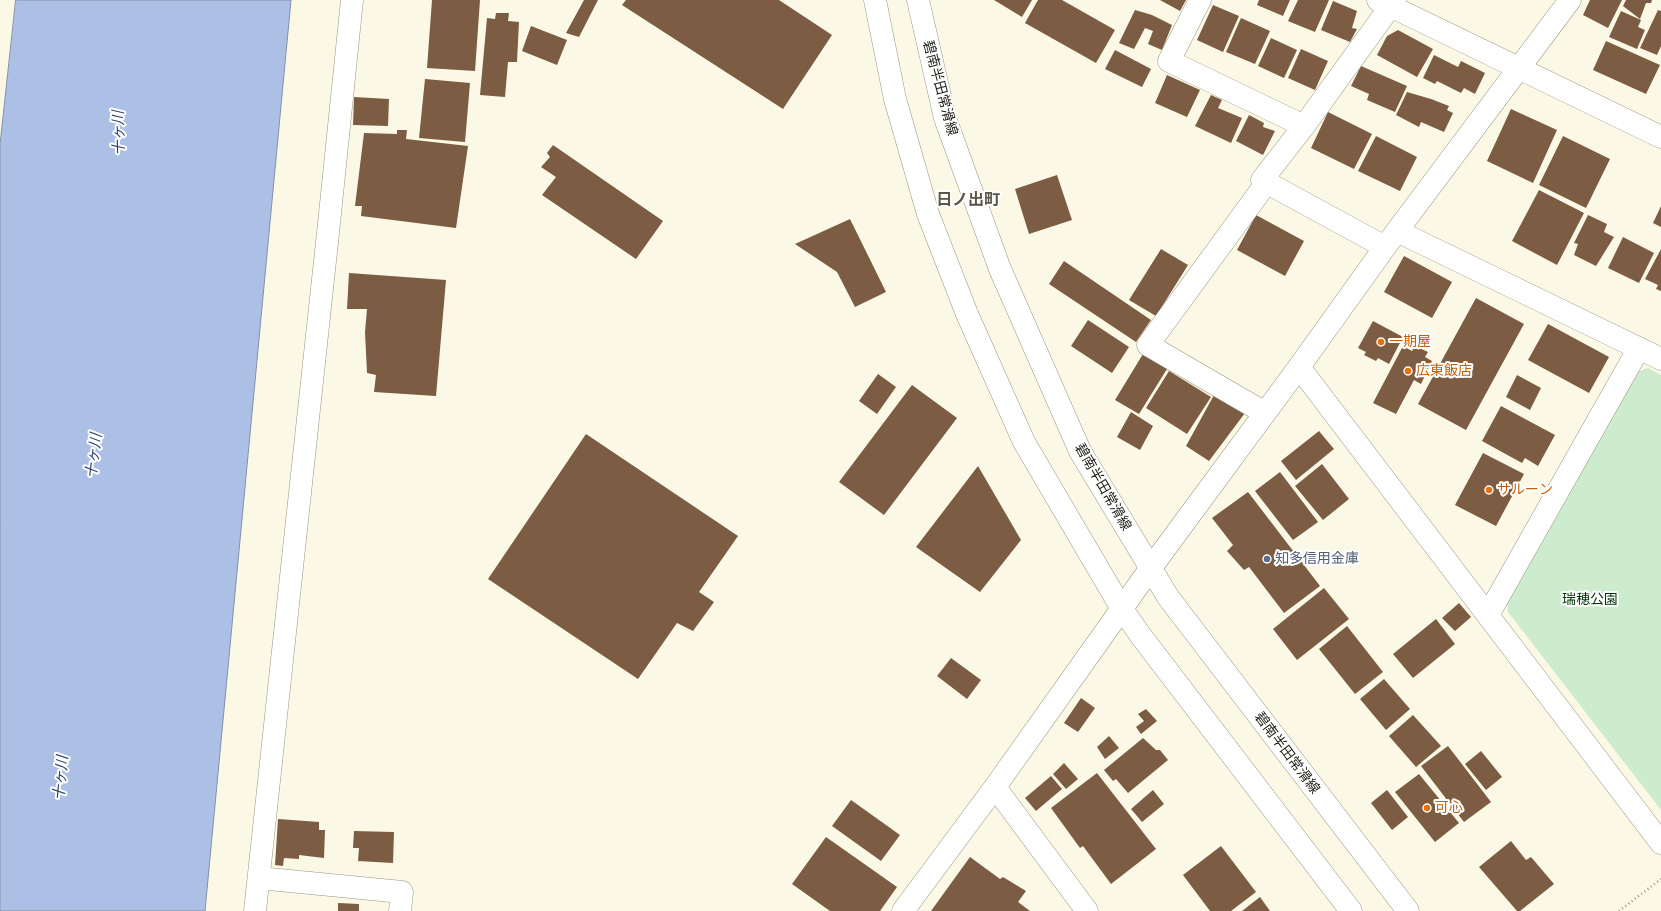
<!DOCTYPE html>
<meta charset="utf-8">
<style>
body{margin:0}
canvas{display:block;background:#fbf8e5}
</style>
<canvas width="1661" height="911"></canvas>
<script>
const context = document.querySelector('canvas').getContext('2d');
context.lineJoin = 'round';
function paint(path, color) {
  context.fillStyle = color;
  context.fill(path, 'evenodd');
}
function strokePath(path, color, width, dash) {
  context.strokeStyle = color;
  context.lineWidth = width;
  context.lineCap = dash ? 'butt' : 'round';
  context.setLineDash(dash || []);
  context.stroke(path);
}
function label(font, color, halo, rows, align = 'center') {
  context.font = font + ' "Alegreya Sans","Noto Sans JP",sans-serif';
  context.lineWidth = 4;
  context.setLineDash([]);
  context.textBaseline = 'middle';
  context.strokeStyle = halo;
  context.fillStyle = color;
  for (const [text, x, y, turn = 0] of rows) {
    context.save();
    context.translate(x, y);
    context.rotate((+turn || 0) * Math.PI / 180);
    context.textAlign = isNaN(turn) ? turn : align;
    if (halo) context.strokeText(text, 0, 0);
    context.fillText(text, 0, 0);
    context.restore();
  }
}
const green = new Path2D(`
 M1648 368 1661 375V810L1508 612 1507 601 1637 372Z`);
const water = new Path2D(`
 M16 0H291L205 911H0V145Z`);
const building = new Path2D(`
 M432 0H480L475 71 427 68Z
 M584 0H598L579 37 566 33Z
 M626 0H779L832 35 783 109 622 5Z
 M994 0H1032L1022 17Z
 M1038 0H1062L1115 30 1096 63 1025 23Z
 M1160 0H1186L1180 11Z
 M1259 0H1290L1283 16 1257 5Z
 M1298 0H1329L1315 32 1288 21Z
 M1590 0H1622L1608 28 1583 15Z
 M1626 0H1652L1651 3H1646L1640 19 1623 6Z
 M1333 1 1357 11 1352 28 1357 29 1350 42 1321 30Z
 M1213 5 1239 16 1223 52 1197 40Z
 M1135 10 1152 15 1172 25 1162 50 1148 44 1153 31 1145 28 1134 49 1119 43Z
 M1658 10 1661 11V46L1657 55 1640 48Z
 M1621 11 1641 20 1638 27 1645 30 1637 49 1609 37Z
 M496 13H509L508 21 519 22 517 62H508L505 97 480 95 487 18 495 19Z
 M1241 18 1270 31 1255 64 1226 52Z
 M531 26 567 40 557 65 522 51Z
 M1398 30 1433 49 1417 77 1377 55 1387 36Z
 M1271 38 1297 50 1284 78 1258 66Z
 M1606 41 1660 65 1646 94 1593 70Z
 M1301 49 1328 61 1315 90 1288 78Z
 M1115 50 1151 69 1142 87 1105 69Z
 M1434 55 1458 67 1461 61 1485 73 1475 94 1464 88 1461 93 1437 81 1435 84 1423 78Z
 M1361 66 1407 86 1395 112 1367 100 1369 94 1351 86Z
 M1167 75 1200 90 1187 117 1155 103Z
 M425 79 470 83 465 142 419 138Z
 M1407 92 1431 99 1449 106 1447 110 1453 113 1444 132 1421 122 1419 127 1396 115Z
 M1211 95 1222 100 1218 108 1242 118 1231 143 1195 126Z
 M354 97 389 99 388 126 353 125Z
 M1511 109 1557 130 1533 183 1487 161Z
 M1328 112 1372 134 1354 169 1311 148Z
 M1249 115 1264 123 1263 127 1275 131 1263 155 1236 141Z
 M397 130H407L406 139 468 146 456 228 361 216 362 206H355L364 133 397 134Z
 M1376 136 1417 157 1400 191 1358 171Z
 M1563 136 1610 159 1586 208 1539 185Z
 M553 145 663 221 636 259 542 195 556 177 541 167 550 157 547 153Z
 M1057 175 1072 220 1029 234 1015 189Z
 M1539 190 1584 213 1557 265 1512 241Z
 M1661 206V227L1653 223Z
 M1256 215 1304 241 1285 276 1237 250Z
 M1588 215 1607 224 1604 232 1614 237 1596 266 1574 255 1578 244 1574 243Z
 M850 219 886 292 855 307 837 272 795 244Z
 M1623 237 1654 253 1639 283 1608 268Z
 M1161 249 1188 265 1156 316 1129 300Z
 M1661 249V291L1656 289 1658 285 1645 279Z
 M1404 256 1452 282 1432 318 1384 292Z
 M1064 261 1151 320 1136 342 1049 284Z
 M349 273 446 280 436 396 374 392 376 375 367 373 365 332 367 309H347Z
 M1476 298 1524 324 1466 430 1418 404Z
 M1088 320 1129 347 1112 373 1071 346Z
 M1373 321 1403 337 1389 364 1378 358 1376 361 1364 355 1366 352 1358 348Z
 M1548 324 1609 357 1589 393 1528 360Z
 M1403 346 1412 351 1415 346 1428 352 1425 357 1432 361 1421 384 1414 380 1396 414 1373 403Z
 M1143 354 1167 369 1139 414 1115 400Z
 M1169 371 1211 397 1187 434 1146 408Z
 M878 374 896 387 877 414 859 401Z
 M1517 375 1541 388 1530 410 1506 397Z
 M912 385 957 418 884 515 839 482Z
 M1214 395 1245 413 1209 461 1186 446Z
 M1501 406 1555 435 1538 466 1525 458 1522 463 1482 441Z
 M1131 412 1153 426 1140 450 1117 437Z
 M1319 431 1334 449 1296 480 1281 461Z
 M586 434 738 536 699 592 714 602 693 631 677 623 638 679 488 579Z
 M1483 453 1524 474 1496 526 1455 505Z
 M1322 464 1349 499 1323 520 1295 486Z
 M978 466 1021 540 980 592 916 547Z
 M1280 472 1318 522 1293 540 1255 491Z
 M1248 492 1320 586 1284 613 1249 567 1244 570 1227 551 1233 545 1212 518Z
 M1324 588 1349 619 1297 660 1273 629Z
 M1459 603 1471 617 1455 631 1442 618Z
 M1436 619 1455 644 1413 678 1393 654Z
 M1347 626 1383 672 1355 694 1319 649Z
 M951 658 981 680 967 699 937 676Z
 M1384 679 1410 709 1386 730 1360 699Z
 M1081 698 1095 708 1078 732 1064 723Z
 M1146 709 1157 721 1141 734 1136 727 1144 721 1138 714Z
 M1413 715 1441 746 1416 767 1389 736Z
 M1109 736 1119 748 1105 759 1097 747Z
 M1143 738 1156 750H1160L1168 760 1128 793 1116 779 1113 781 1104 770Z
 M1448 746 1491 802 1464 822 1421 766Z
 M1481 751 1502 777 1486 790 1465 764Z
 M1064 763 1078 779 1066 789 1053 774Z
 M1097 773 1156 849 1111 884 1083 846 1080 848 1051 808Z
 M1419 774 1459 823 1435 842 1395 792Z
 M1051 776 1062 789 1036 811 1025 798Z
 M1153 790 1164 804 1142 822 1131 809Z
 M1387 790 1408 817 1392 830 1371 803Z
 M851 800 900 835 881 861 832 826Z
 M278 819 319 822V830H325L324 858 299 855V859L284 858 283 866 275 865Z
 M354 831 394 832 393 863 358 861 359 848H353Z
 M826 837 897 887 880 911H830L792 884Z
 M1511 841 1526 860 1531 857 1554 884 1520 911H1517L1479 867Z
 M1221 846 1256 892 1231 911H1210L1183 875Z
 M970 857 1000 879 1003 877 1026 891 1018 902 1030 911H931Z
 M1260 897 1270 911H1242Z
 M338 903 359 904V911H338Z`);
const path = new Path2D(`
 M1619 911 1661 879`);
const minor = new Path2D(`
 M1200 0 1169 61 1304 126
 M1378 0 1661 137
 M1397 231 1661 359
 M1385 247 1262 180 1304 126 1395 0
 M1299 367 1661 843
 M1265 413 1148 345 1267 182
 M1488 615 1639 348
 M995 787 1087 911
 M259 878 402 892 400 911
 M255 911 328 233 352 0
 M903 911 995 787 1150 569 1299 367 1385 247 1570 0`);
const secondary = new Path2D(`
 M875 0 895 99 928 214 967 314 1024 442 1122 609 1141 636 1351 911
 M918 0 945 118 1000 269 1080 451 1168 597 1408 911`);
const markers = [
 [1381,342,4,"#e8710a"],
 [1408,371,4,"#e8710a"],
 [1489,490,4,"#e8710a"],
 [1267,559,4,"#5c6f8a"],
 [1427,808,4,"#e8710a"]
];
const streetNames = [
 ["碧南半田常滑線",940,88,75],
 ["碧南半田常滑線",1103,487,60],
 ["碧南半田常滑線",1287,753,53]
];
const foodNames = [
 ["一期屋",1389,342],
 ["広東飯店",1416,371],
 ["サルーン",1497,490],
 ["可心",1435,808]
];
const serviceNames = [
 ["知多信用金庫",1275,559]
];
const parkNames = [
 ["瑞穂公園",1590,600]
];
const waterNames = [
 ["十ヶ川",119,133,-91],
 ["十ヶ川",94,456,-83],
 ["十ヶ川",61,778,-85]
];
const quarterNames = [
 ["日ノ出町",968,200]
];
paint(green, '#cdebcd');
paint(water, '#acc0e6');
strokePath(water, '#8391a9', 1);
paint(building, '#7c5c42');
strokePath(minor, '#999585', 23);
strokePath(secondary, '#999585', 23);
strokePath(path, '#979588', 2.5, [1, 3]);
strokePath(minor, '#fff', 22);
strokePath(secondary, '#fff', 22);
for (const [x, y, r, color] of markers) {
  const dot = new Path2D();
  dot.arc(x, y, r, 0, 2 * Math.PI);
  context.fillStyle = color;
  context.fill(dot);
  strokePath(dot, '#fff', 1.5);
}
label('14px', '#23221b', '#fff', streetNames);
label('14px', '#c56008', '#fff', foodNames, 'left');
label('14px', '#4e5e75', '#fff', serviceNames, 'left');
label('14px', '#013408', '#fff', parkNames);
label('italic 15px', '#294070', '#fff', waterNames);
label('bold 16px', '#595647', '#fff', quarterNames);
</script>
